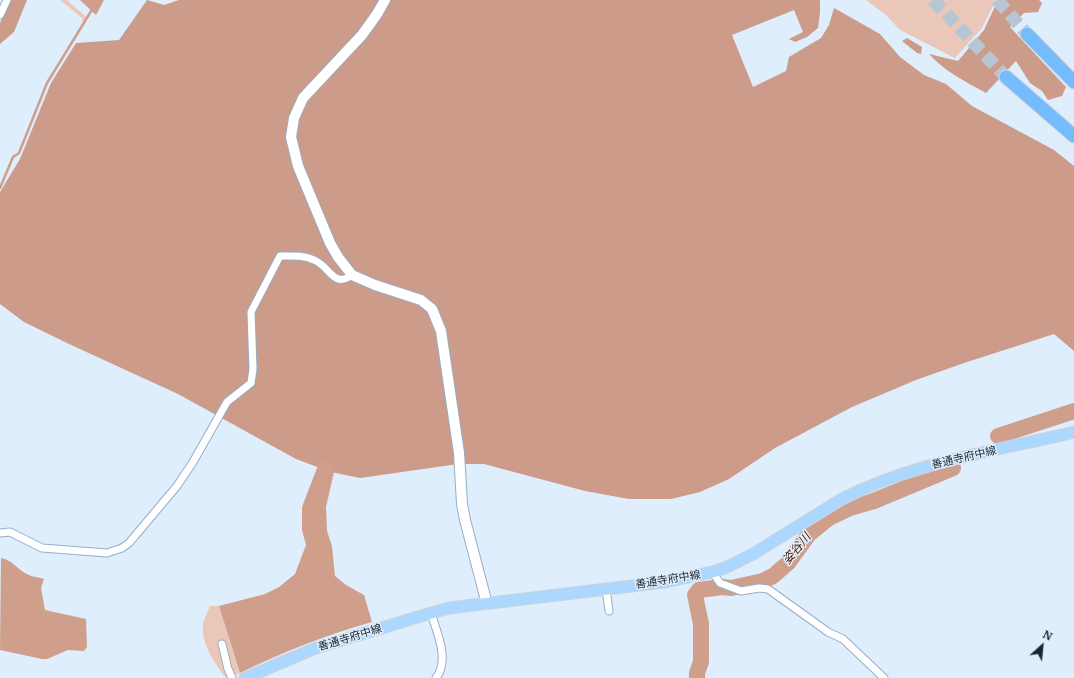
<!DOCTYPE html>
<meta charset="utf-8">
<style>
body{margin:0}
#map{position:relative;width:1074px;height:678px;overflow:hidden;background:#deeefd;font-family:Merriweather,serif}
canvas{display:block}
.north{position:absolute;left:1022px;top:626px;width:40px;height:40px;-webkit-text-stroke:3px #deeefd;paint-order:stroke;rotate:27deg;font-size:11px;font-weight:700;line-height:16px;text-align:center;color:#1b242d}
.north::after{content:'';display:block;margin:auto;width:14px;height:18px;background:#1b242d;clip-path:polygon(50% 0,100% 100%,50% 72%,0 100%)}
</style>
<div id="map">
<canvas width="1074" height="678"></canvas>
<div class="north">N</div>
</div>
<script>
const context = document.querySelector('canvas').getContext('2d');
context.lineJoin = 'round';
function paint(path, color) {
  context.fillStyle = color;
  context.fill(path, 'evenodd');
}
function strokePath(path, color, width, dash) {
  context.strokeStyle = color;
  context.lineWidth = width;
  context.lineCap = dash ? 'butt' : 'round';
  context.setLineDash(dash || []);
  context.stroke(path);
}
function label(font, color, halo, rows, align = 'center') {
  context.font = font + ' Merriweather,"Noto Sans JP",serif';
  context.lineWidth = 3;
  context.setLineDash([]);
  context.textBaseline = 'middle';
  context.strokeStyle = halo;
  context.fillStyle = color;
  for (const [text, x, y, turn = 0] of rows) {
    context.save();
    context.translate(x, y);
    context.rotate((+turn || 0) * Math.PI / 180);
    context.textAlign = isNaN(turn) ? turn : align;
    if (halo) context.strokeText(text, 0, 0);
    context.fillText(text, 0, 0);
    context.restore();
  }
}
const green = new Path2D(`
 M60 0H67L86 17 83 23 82 18Z
 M866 0H996L982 28 955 58 900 30 886 15Z
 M210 606H219L240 673 226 678C215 663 201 645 203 624 204 618 208 612 210 606Z`);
const forest = new Path2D(`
 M11 0H27L14 32 0 44V23Z
 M147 0 164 5 179 0H820V13L818 28 807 37 795 42 789 39 803 32 794 10 732 35 753 87 786 71 789 57 821 38 829 25 834 8 880 34 900 57 924 75 946 84 972 106 1054 150 1074 166V351L1054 334 964 363 916 380 852 407 775 448 729 479 700 492 671 499H629L585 491 484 464H458L360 478 331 472 296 459 178 394 69 344 24 322 0 304V192L20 159 51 83 76 43 119 40Z
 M998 0H1039L1042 3 1038 12 1024 13 1010 27 1066 87 1062 96 1048 100 1042 91 1030 83 1016 61 986 93C966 82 944 71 929 54L958 61 984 30Z
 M907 38 922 47 921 54 917 53 902 41Z`);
const water = new Path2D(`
 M80 0H104L96 15Z
 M321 462H327L334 466V472L326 507 327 531 332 546 335 576 346 585 364 595 372 622C326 635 283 652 240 673L219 606 265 594 279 587 295 574 306 545 302 530V507L317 468Z
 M1 558C12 560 16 568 25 573 31 577 38 577 44 579L41 588 45 610 86 619 87 647 84 651 68 650 47 659H42L0 650Z`);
const stream = new Path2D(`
 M0 188 13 157 19 153 47 83 93 8`);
const river = new Path2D(`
 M998 436 1074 411
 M697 678V673L701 662V624L695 595 699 590 722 587 731 588 763 581 773 576 788 563 809 534 829 518 850 508 874 501 953 468`);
const highwayTunnel = new Path2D(`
 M933 0 1006 77
 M997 0 1027 34`);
const street = new Path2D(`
 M0 15 7 0
 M0 533 10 532 42 548 107 553 122 548 129 543 177 486 193 462 227 402 251 383 253 369 251 312 280 256C292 256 304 255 314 260 330 266 333 289 352 275
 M712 572 720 583 741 591 759 588 768 589 828 632 843 639 884 678
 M606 589 609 611
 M431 613C437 633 450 660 436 678
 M222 644 228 669 232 678`);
const secondary = new Path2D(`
 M385 0 377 14 362 35 303 98 294 118 291 137 298 166 330 243 338 257 352 275 375 285 421 300 432 309 441 331 459 453 462 504 465 520 487 604`);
const primary = new Path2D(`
 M245 678 316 648 421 616 449 608 665 582 712 572 725 568 753 554 842 499C914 462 996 451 1074 432`);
const highway = new Path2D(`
 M1027 34 1074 82
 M1006 77 1074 136`);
const streetNames = [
 ["善通寺府中線",964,458,-13],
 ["善通寺府中線",668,580,-9],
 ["善通寺府中線",350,638,-17]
];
const waterNames = [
 ["姿谷川",797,549,-50]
];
paint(green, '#ebc7b9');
paint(forest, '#cc9b89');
paint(water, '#d09f8c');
strokePath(stream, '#d09f8c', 2.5);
strokePath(river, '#d09f8c', 16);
strokePath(highwayTunnel, '#b7c6d3', 13, [13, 6]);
strokePath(street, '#96aec6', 9);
strokePath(secondary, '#96aec6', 12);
strokePath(primary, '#d1d3d5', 13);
strokePath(highway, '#d1d3d5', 15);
strokePath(street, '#fff', 7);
strokePath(secondary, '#fff', 10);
strokePath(primary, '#acd7fe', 11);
strokePath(highway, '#75bcfe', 13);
label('11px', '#1b242d', '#deeefd', streetNames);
label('italic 12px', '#531800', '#deeefd', waterNames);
</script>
